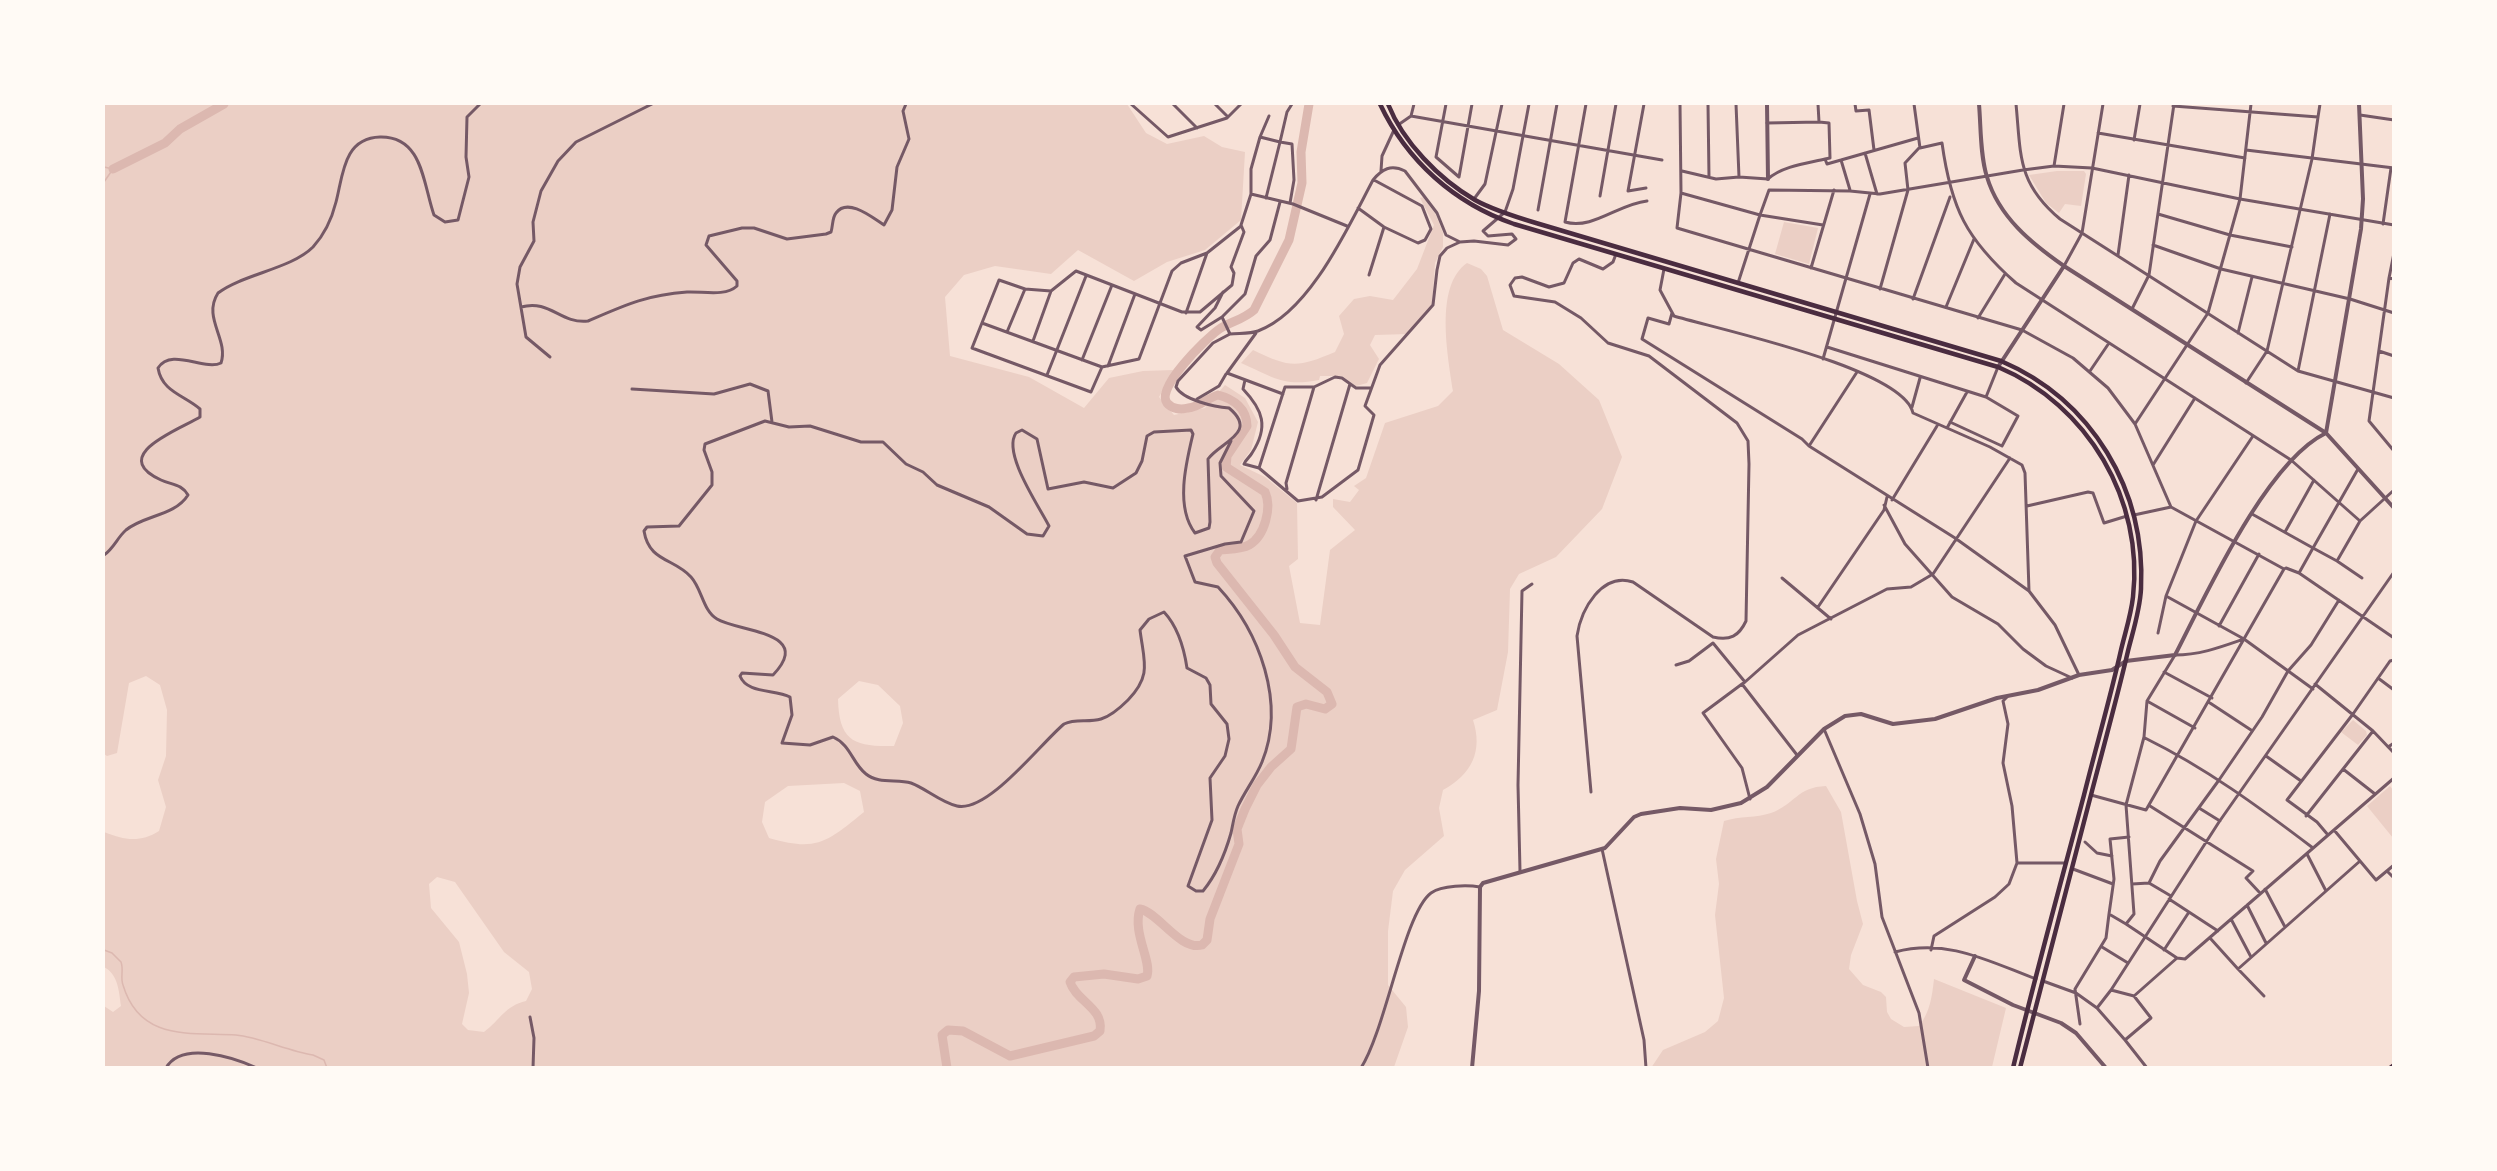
<!DOCTYPE html>
<style>
body{margin:0}
#map{position:relative;width:2497px;height:1171px;overflow:hidden;background:#f7e1d7;font-family:Helvetica,sans-serif}
canvas{display:block}
.frame{position:absolute;inset:0;border:105px solid #fffaf5;pointer-events:none}
</style>
<div id="map">
<canvas width="2497" height="1171"></canvas>
<div class="frame"></div>
</div>
<script>
const context = document.querySelector('canvas').getContext('2d');
context.lineJoin = 'round';
function paint(path, color) {
  context.fillStyle = color;
  context.fill(path, 'evenodd');
}
function strokePath(path, color, width, dash) {
  context.strokeStyle = color;
  context.lineWidth = width;
  context.lineCap = dash ? 'butt' : 'round';
  context.setLineDash(dash || []);
  context.stroke(path);
}
const green = new Path2D(`
 M104 104H1127L1146 133 1167 144 1204 136 1222 147 1245 152 1241 220 1205 250 1167 262 1134 281 1078 250 1051 274 995 266 964 275 945 297 950 356 1029 377 1084 408 1109 378 1143 371 1174 370 1159 397 1174 415 1205 408 1225 385 1245 398 1258 422 1251 450 1240 465 1265 477 1297 503 1298 559 1289 566 1300 623 1320 625 1330 550 1355 530 1333 507V499L1350 502 1359 490 1354 486 1366 478 1385 423 1438 406 1453 391C1448 356 1434 286 1467 263L1481 269 1487 276 1503 330 1559 364 1599 400 1622 457 1602 509 1556 557 1519 574 1510 589 1508 652 1497 710 1473 720C1483 751 1472 774 1443 790L1439 808 1444 836 1405 870 1393 891 1388 931V985L1406 1007 1408 1027 1394 1067 104 1068V1006L113 1012 121 1006C119 991 118 974 104 967V832C124 840 140 843 159 831L166 807 158 780 166 756 167 710 160 685 146 676 129 683 117 753 107 756 104 754ZM859 681 878 685 900 706 903 723 894 746C854 747 839 741 838 699ZM844 783 860 791 864 812C827 842 817 852 769 838L762 822 765 802 788 786ZM437 877 455 882 504 952 529 972 532 989 526 1001C505 1006 501 1019 484 1032L468 1030 462 1024 469 993 467 974 459 942 431 908 429 884Z
 M2057 171H2084L2086 174 2081 206 2065 204 2059 213 2046 203 2029 175Z
 M1423 197 1436 215 1443 233V247L1435 263 1432 305 1408 334 1375 335 1370 345 1379 359 1367 383 1356 386 1342 376H1320L1319 380C1283 387 1273 377 1241 363L1253 350C1290 368 1297 368 1335 352L1344 334 1339 316 1354 299 1370 296 1393 300 1417 269 1434 225 1420 198Z
 M1784 222 1818 228 1809 264 1775 254Z
 M2353 720 2366 731 2367 735 2358 745 2341 732Z
 M1826 786 1841 812 1857 901 1863 924 1851 955 1849 969 1863 985 1881 992 1886 997 1887 1012 1891 1019 1904 1027 1919 1026C1930 1012 1932 997 1934 979L2006 1008 1992 1067 1651 1068 1663 1050 1705 1032 1718 1021 1724 998 1715 915 1719 884 1716 859 1724 821C1740 816 1756 818 1771 813 1794 805 1797 787 1826 786Z
 M2390 786 2393 790V838L2367 806Z`);
const stream = new Path2D(`
 M104 167 113 169 104 182
 M104 950 112 953 121 962C124 970 120 977 123 985 140 1042 191 1032 236 1035 259 1037 288 1051 313 1055L324 1060 327 1068`);
const river = new Path2D(`
 M113 169 165 143 180 129 224 104
 M947 1068 942 1035 948 1030 963 1031 1010 1056 1094 1036 1100 1031C1104 1008 1076 1001 1070 982L1074 977 1104 974 1138 979 1147 976C1152 961 1132 933 1140 909 1158 912 1180 951 1202 945L1207 940 1210 919 1239 844 1237 829 1245 809 1257 785 1271 767 1291 749 1297 707 1306 704 1325 709 1332 704 1327 692 1295 667 1274 635 1217 563 1215 557 1220 550C1229 549 1242 549 1249 545 1265 536 1272 507 1265 492L1226 467 1227 456 1247 426C1247 409 1234 399 1218 395 1207 398 1200 407 1188 408 1181 410 1172 409 1167 403 1155 388 1206 339 1218 330 1229 322 1243 320 1254 310L1289 240 1302 183 1301 152 1309 104`);
const minor = new Path2D(`
 M1131 104 1168 137 1227 118 1241 104
 M1173 104 1197 128
 M1215 104 1228 117
 M1446 104 1436 157 1459 177
 M1586 104 1565 222C1593 230 1618 204 1647 201
 M1644 104 1628 191 1646 188
 M1680 104 1681 193 1760 215 1769 190 1850 191 1880 194 2023 170 2054 166 2092 168 2240 199 2394 225
 M1708 104 1709 177
 M1818 104 1819 122 1829 123 1830 158 1825 159
 M1855 104 1856 111 1869 110 1874 150
 M1914 104 1920 148 1942 143C1951 208 1966 239 2016 283L2291 460 2360 521
 M2016 104C2021 155 2017 183 2060 219L2298 371 2394 398
 M2173 106 2318 117 2312 159 2267 351 2246 383
 M2360 115 2394 120
 M1411 116 1662 160
 M2318 117 2320 104
 M1767 123 1819 122
 M1398 125 1411 116 1414 104
 M2098 133 2245 158
 M2134 140 2140 104
 M2246 150 2394 168
 M1865 153 1877 194
 M1841 160 1850 190
 M2054 166 2064 104
 M1381 171 1382 156 1394 130
 M1682 171 1716 179 1739 177 1736 104
 M1459 177 1472 104
 M1739 177 1768 179C1782 166 1808 163 1825 159L1827 164 1918 138
 M1681 193 1677 228 2022 330 2073 358 2108 388 2135 424 2171 507 2284 569 2286 568 2299 573 2394 638
 M1251 194 1293 204 1347 226
 M1600 196 1616 104
 M1266 198 1280 142 1260 137 1269 116
 M1474 199 1485 184 1502 104
 M1290 203 1294 180 1292 144 1280 142 1287 112 1292 104
 M1358 208 1384 227 1418 243 1425 240 1431 229 1422 206 1374 180
 M1538 210 1557 104
 M2158 214 2230 235 2292 247
 M2383 224 2391 168
 M2153 245 2221 269 2350 299 2394 313
 M2118 255 2129 175
 M2064 266 2082 233 2103 104
 M1811 268 1834 190
 M1664 269 1660 290 1674 316C1717 329 1903 368 1913 413L1947 428 1967 392
 M1369 275 1384 227
 M2389 278 2394 253
 M2394 279 2389 278 2369 421 2394 451
 M1738 283 1760 215 1823 225
 M1880 289 1908 190 1905 163 1919 148
 M1223 292 1215 308 1197 327 1201 330 1222 317 1230 334C1239 333 1250 334 1258 331 1310 312 1348 227 1373 180 1382 169 1391 164 1405 171L1437 213 1446 235 1460 242
 M1913 299 1950 197
 M521 307C550 299 560 324 588 321 625 305 646 295 687 292 702 291 725 297 737 286V281L706 245 709 236 742 228H754L787 239 826 234 831 232C833 226 832 218 836 213 848 197 873 218 884 225L892 210 897 167 909 139 903 111 906 104
 M1946 307 1974 239
 M2132 309 2149 275 2174 104
 M1186 313 1207 253
 M1672 313 1669 324 1648 318 1642 339 1802 439 1809 446 1955 538 2029 591
 M1222 317 1245 294 1256 256 1270 240 1280 202
 M1978 318 2005 274
 M982 323 1102 367 1139 359 1172 271 1181 263 1207 253 1241 226
 M1007 332 1025 289
 M1256 333 1227 373 1283 394
 M2238 333 2252 277
 M1230 334 1213 343 1178 381 1176 387C1183 400 1215 407 1229 408 1259 433 1220 442 1208 459L1210 522 1209 528 1195 533C1175 507 1186 463 1193 434L1191 430 1154 432 1147 436 1142 461 1136 473 1113 488 1084 482 1048 489 1037 439 1022 430 1016 433C1002 453 1039 506 1049 526L1043 536 1027 534 989 507 937 485 923 472 906 464 883 442H861L810 426 789 427 765 421 705 444 704 450 712 472V485L679 526 647 527 644 531C649 562 674 558 691 577 702 589 703 611 717 619 738 632 815 631 773 675L742 673 740 676C747 694 775 689 790 697L792 715 782 743 810 745 833 737C851 745 852 763 866 774 878 784 897 779 911 783 927 789 940 802 957 806 988 813 1040 744 1064 724 1076 718 1088 723 1101 719 1111 716 1120 708 1128 700 1152 675 1144 662 1140 630L1149 619 1164 612C1178 627 1184 648 1187 668L1206 678 1210 685 1211 704 1227 724 1229 739 1225 756 1210 778 1212 820 1188 886 1196 891H1203C1217 874 1225 854 1231 833 1233 824 1234 815 1238 806 1245 791 1256 777 1262 762 1286 703 1260 632 1218 587L1195 582 1185 556 1225 544 1241 542 1254 511 1221 476 1220 463 1231 441
 M1033 341 1051 291
 M1827 347 1986 397 2018 416 2002 446 1950 422
 M2379 351 2394 356
 M550 357 526 337 517 284 520 267 534 241 533 222 541 191 558 161 576 142 652 104
 M1823 359 1870 194
 M1082 360 1112 285
 M1108 366 1135 294
 M1102 367 1091 392 972 348 999 280 1025 289 1051 291 1076 271 1182 312H1200L1232 285 1234 273 1231 267 1244 232 1241 225 1251 194V169L1260 137
 M2090 371 2109 343
 M2298 371 2330 214
 M1047 375 1086 276
 M1245 380 1243 389C1263 410 1269 427 1252 453 1250 457 1246 459 1244 464L1259 468
 M1371 388H1356L1342 378 1335 377 1314 387H1285L1259 468 1298 501 1322 497 1358 470 1374 415 1365 406 1380 365 1433 305 1437 270 1440 256 1447 248 1460 242 1474 241 1508 245 1516 239 1512 234 1488 236 1483 231 1505 212 1513 189 1529 104
 M632 389 714 394 750 384 768 391 772 422
 M1986 397 1998 367
 M1197 399 1219 386 1226 374
 M1912 407 1920 378
 M2135 424 2208 313 2240 199 2251 104
 M1947 428 1990 447 2022 465 2025 473 2029 591 2055 625 2079 675
 M2253 436 2196 521 2166 596 2244 639 2313 689
 M1809 446 1857 372
 M2153 465 2195 398
 M1287 489 1286 483 1314 387
 M1316 500 1350 384
 M1892 500 1937 426
 M1884 505 1905 544 1952 597 1998 624 2023 649 2046 666 2072 678
 M2027 506 2088 492 2093 493 2104 523 2127 516
 M2252 514 2313 548 2358 469
 M2134 515 2171 507
 M2285 532 2314 480
 M104 555C114 548 117 538 126 530 144 515 175 516 188 495 182 484 172 485 161 480 106 455 183 428 200 417V409C184 395 162 392 158 368 171 347 204 371 221 363 229 339 202 318 218 293 243 274 291 269 313 247 324 235 332 218 336 202 343 176 343 138 380 137 423 136 423 184 434 215L445 222 458 220 469 177 466 157 467 117 480 104
 M2337 561 2362 578
 M2299 573 2313 548 2337 561 2360 521 2394 490
 M1782 578 1831 619
 M1818 607 1884 510 1887 497
 M2219 626 2259 554
 M2158 633 2166 596
 M2244 639C2221 647 2200 655 2175 655L2147 701 2144 737 2126 805 2134 914 2126 924 2177 958 2185 959 2394 778
 M1676 665 1689 661 1713 643 1745 682 1742 684 1797 755
 M2164 672 2212 698
 M2378 678 2394 690
 M1745 682 1798 635 1887 589 1911 587 1933 574 2010 458
 M1742 684 1703 713 1742 768 1750 799
 M2315 684 2373 731 2394 753
 M2147 701 2195 728
 M2210 703 2251 730
 M1824 729 1860 814 1875 864 1882 917 1919 1013 1928 1068
 M2145 738C2206 768 2259 807 2313 848
 M2388 747 2394 743
 M2266 756 2301 781
 M2343 769 2375 794
 M1591 792 1577 636C1581 609 1602 572 1633 582L1713 637C1730 641 1739 636 1746 621L1749 464 1748 441 1737 423 1649 356 1608 343 1581 318 1555 302 1514 296 1510 285 1515 278 1522 277 1549 287 1564 283 1573 263 1579 259 1603 269 1613 262 1616 254
 M2091 795 2146 810 2284 569
 M2150 806 2253 871 2246 878 2260 893
 M2199 808 2220 821
 M2306 816 2373 731
 M2334 830 2376 880 2394 865
 M2328 835 2317 822 2287 800 2353 714 2390 661 2394 660
 M2085 842 2097 853 2112 856
 M1602 849 1644 1040 1646 1068
 M2307 854 2326 891
 M2017 863H2066
 M2073 869 2113 884
 M1520 871 1518 785 1522 591 1532 584
 M2387 871 2394 878
 M2149 883 2160 861 2219 780 2262 717 2288 671 2311 645 2339 600
 M2132 884 2149 883 2171 896
 M2265 889 2285 927
 M2169 899 2218 931
 M2247 905 2266 943
 M2109 914 2114 879 2110 839 2129 837
 M2231 919 2251 957
 M2210 938 2238 969
 M2102 947 2128 963
 M1931 950 1934 936 1995 897 2009 884 2017 863 2012 806 2003 763 2008 724 2003 701 2007 697
 M2164 950 2189 912
 M1895 952C1947 938 1988 961 2036 979
 M2177 958 2134 996 2111 990 2219 822 2394 572
 M2043 981 2076 993 2097 1008 2111 990
 M2264 996 2238 969 2360 861
 M2097 1008 2125 1040 2151 1018 2134 996
 M530 1017 534 1038 533 1068
 M2080 1024 2075 989 2106 938 2109 914 2126 924
 M2125 1040 2147 1068
 M166 1068C182 1040 235 1058 257 1068
 M1361 1068C1386 1029 1404 913 1431 893 1442 885 1468 885 1480 887`);
const tertiary = new Path2D(`
 M1767 104 1768 179
 M1979 104C1981 127 1980 155 1987 177 1999 217 2031 243 2064 266L2326 433 2394 508
 M1998 367 2064 266
 M2326 433 2361 229 2363 199 2359 104
 M1975 956 1964 980 2013 1005 2061 1023 2076 1033 2106 1068
 M1472 1068 1479 991 1480 887 1483 883 1605 848 1634 817 1641 814 1680 808 1711 810 1741 803 1767 787 1824 729 1845 716 1861 714 1893 724 1935 719 1997 698 2038 690 2079 675 2112 670 2126 661 2175 655C2206 595 2266 462 2326 433`);
const secondary = new Path2D(`
 M2390 1068 2394 1065`);
const primary = new Path2D(`
 M1380 104C1407 161 1454 203 1514 224L1998 367C2088 405 2144 500 2133 597 2131 615 2125 633 2121 650 2110 699 2096 747 2084 795 2060 886 2035 976 2013 1068
 M1388 104C1403 142 1439 179 1475 200 1493 210 1516 217 1536 223L2001 361C2092 400 2146 490 2141 589 2140 610 2133 631 2128 651 2117 698 2104 745 2092 791 2068 883 2044 975 2020 1068`);
paint(green, '#ebcfc5');
strokePath(stream, '#dcb8b0', 1.5);
strokePath(river, '#dcb8b0', 9);
strokePath(minor, '#755966', 3);
strokePath(tertiary, '#755966', 4);
strokePath(secondary, '#4a2c40', 4.5);
strokePath(primary, '#4a2c40', 4.5);
</script>
